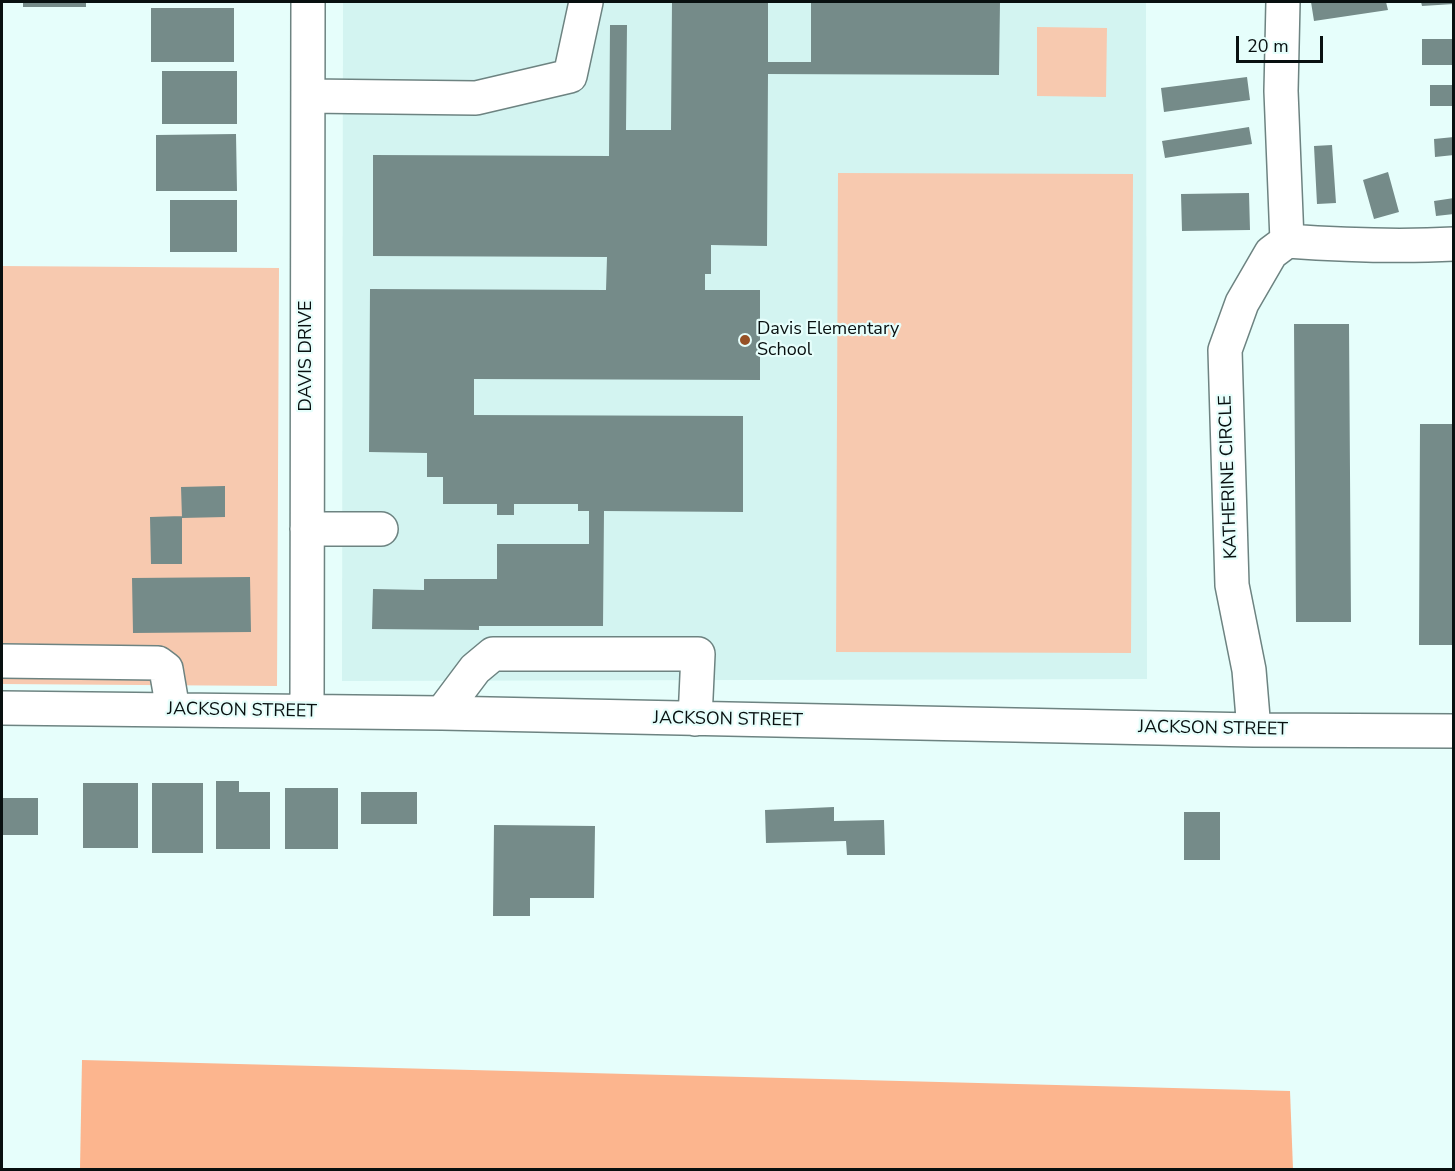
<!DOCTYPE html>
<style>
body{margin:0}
#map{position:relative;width:1455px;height:1171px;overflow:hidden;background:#e6fefb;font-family:"Nunito Sans",sans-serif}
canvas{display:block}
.frame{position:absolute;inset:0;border:3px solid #081010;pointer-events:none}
.scale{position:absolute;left:1236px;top:36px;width:87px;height:27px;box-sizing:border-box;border:3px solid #081010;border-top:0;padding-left:8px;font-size:18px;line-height:21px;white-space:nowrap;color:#081010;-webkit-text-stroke:4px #e6fefb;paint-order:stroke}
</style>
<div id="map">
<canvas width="1455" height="1171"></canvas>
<div class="frame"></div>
<div class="scale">20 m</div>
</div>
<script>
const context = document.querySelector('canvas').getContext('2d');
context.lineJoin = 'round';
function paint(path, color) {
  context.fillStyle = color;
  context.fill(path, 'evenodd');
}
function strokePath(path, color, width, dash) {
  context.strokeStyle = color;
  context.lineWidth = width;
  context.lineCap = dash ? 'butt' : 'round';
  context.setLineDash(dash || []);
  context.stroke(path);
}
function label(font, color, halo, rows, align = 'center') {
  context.font = font + ' "Nunito Sans",sans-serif';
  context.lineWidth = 4.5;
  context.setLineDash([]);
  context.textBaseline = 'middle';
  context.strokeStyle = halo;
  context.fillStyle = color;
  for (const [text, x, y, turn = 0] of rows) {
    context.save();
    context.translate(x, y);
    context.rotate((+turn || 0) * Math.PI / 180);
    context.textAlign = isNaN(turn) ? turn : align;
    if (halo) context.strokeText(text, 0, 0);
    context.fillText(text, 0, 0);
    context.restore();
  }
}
const built = new Path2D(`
 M343 2H1146L1147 679 342 681Z`);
const green = new Path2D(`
 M1037 27 1107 28 1106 97 1037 96Z
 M838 173 1133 174 1131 653 836 652Z
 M2 266 279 268 277 686 2 684Z`);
const forest = new Path2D(`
 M82 1060 1290 1091 1293 1169H80Z`);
const building = new Path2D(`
 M23 2H86V7H23Z
 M672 2H768V62H811V2H1000L999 75 768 74 767 246 711 245V274H705V290H760V380L474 379V415L743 416V512L604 511 603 626H479V630L372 629 373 589 424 590V579H497V544H589V511H578V504H514V515H497V504H443V477H427V453L369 452 370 289 606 290 607 257 373 256V155L609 156 610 25H627L626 130H671Z
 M1311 2H1386L1388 10 1314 21Z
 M1421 2H1454V4L1422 6Z
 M151 8H234V62H151Z
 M1422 39H1454V65H1422Z
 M162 71H237V124H162Z
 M1247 77 1250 100 1164 112 1161 88Z
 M1430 85H1454V106H1430Z
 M1249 127 1252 144 1165 158 1162 141Z
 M236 134 237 191H156V135Z
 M1454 137V155L1435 157 1434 139Z
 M1332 145 1336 203 1317 204 1314 146Z
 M1388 172 1399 212 1374 219 1363 180Z
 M1249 193 1250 230 1182 231 1181 194Z
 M1454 198V214L1436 216 1434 201Z
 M170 200H237V252H170Z
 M1294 324H1349L1351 622H1296Z
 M1420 424H1454V645H1419Z
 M225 486V517L182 518 181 487Z
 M182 516V564H151L150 517Z
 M250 577 251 632 133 633 132 578Z
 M216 781H239V792H270V849H216Z
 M83 783H138V848H83Z
 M152 783H203V853H152Z
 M285 788H338V849H285Z
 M361 792H417V824H361Z
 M2 798H38V835H2Z
 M834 807V821L884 820 885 855H847L846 841 766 843 765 810Z
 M1184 812H1220V860H1184Z
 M494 825 595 826 594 898H530V916H493Z`);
const minor = new Path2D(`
 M1283 2 1281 91 1287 241C1343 245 1398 247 1454 244
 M308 96 476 98 570 76 586 2
 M307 529H381
 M2 661 158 663 166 669 173 710
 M2 708 442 713 1254 730 1454 731
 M307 711 308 2
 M442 713 475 669 493 654H698L695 719
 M1254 730 1249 670 1232 585 1225 350 1242 303 1271 253 1287 241`);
const markers = [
 [745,340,6,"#965126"]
];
const poiNames = [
 ["Davis Elementary",757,330],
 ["School",757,351]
];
const streetNames = [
 ["DAVIS DRIVE",307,356,-90],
 ["KATHERINE CIRCLE",1229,477,-92],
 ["JACKSON STREET",242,711,1],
 ["JACKSON STREET",728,720,1],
 ["JACKSON STREET",1213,729,1]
];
paint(built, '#d3f4f1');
paint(green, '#f7c9af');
paint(forest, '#fcb58e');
paint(building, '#758b89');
strokePath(minor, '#6d8381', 36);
strokePath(minor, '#fff', 33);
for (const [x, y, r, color] of markers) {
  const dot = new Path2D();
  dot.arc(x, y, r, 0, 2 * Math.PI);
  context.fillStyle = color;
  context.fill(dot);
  strokePath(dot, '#e6fefb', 2);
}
label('18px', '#081010', '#e6fefb', poiNames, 'left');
label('18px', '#081010', '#e6fefb', streetNames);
</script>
